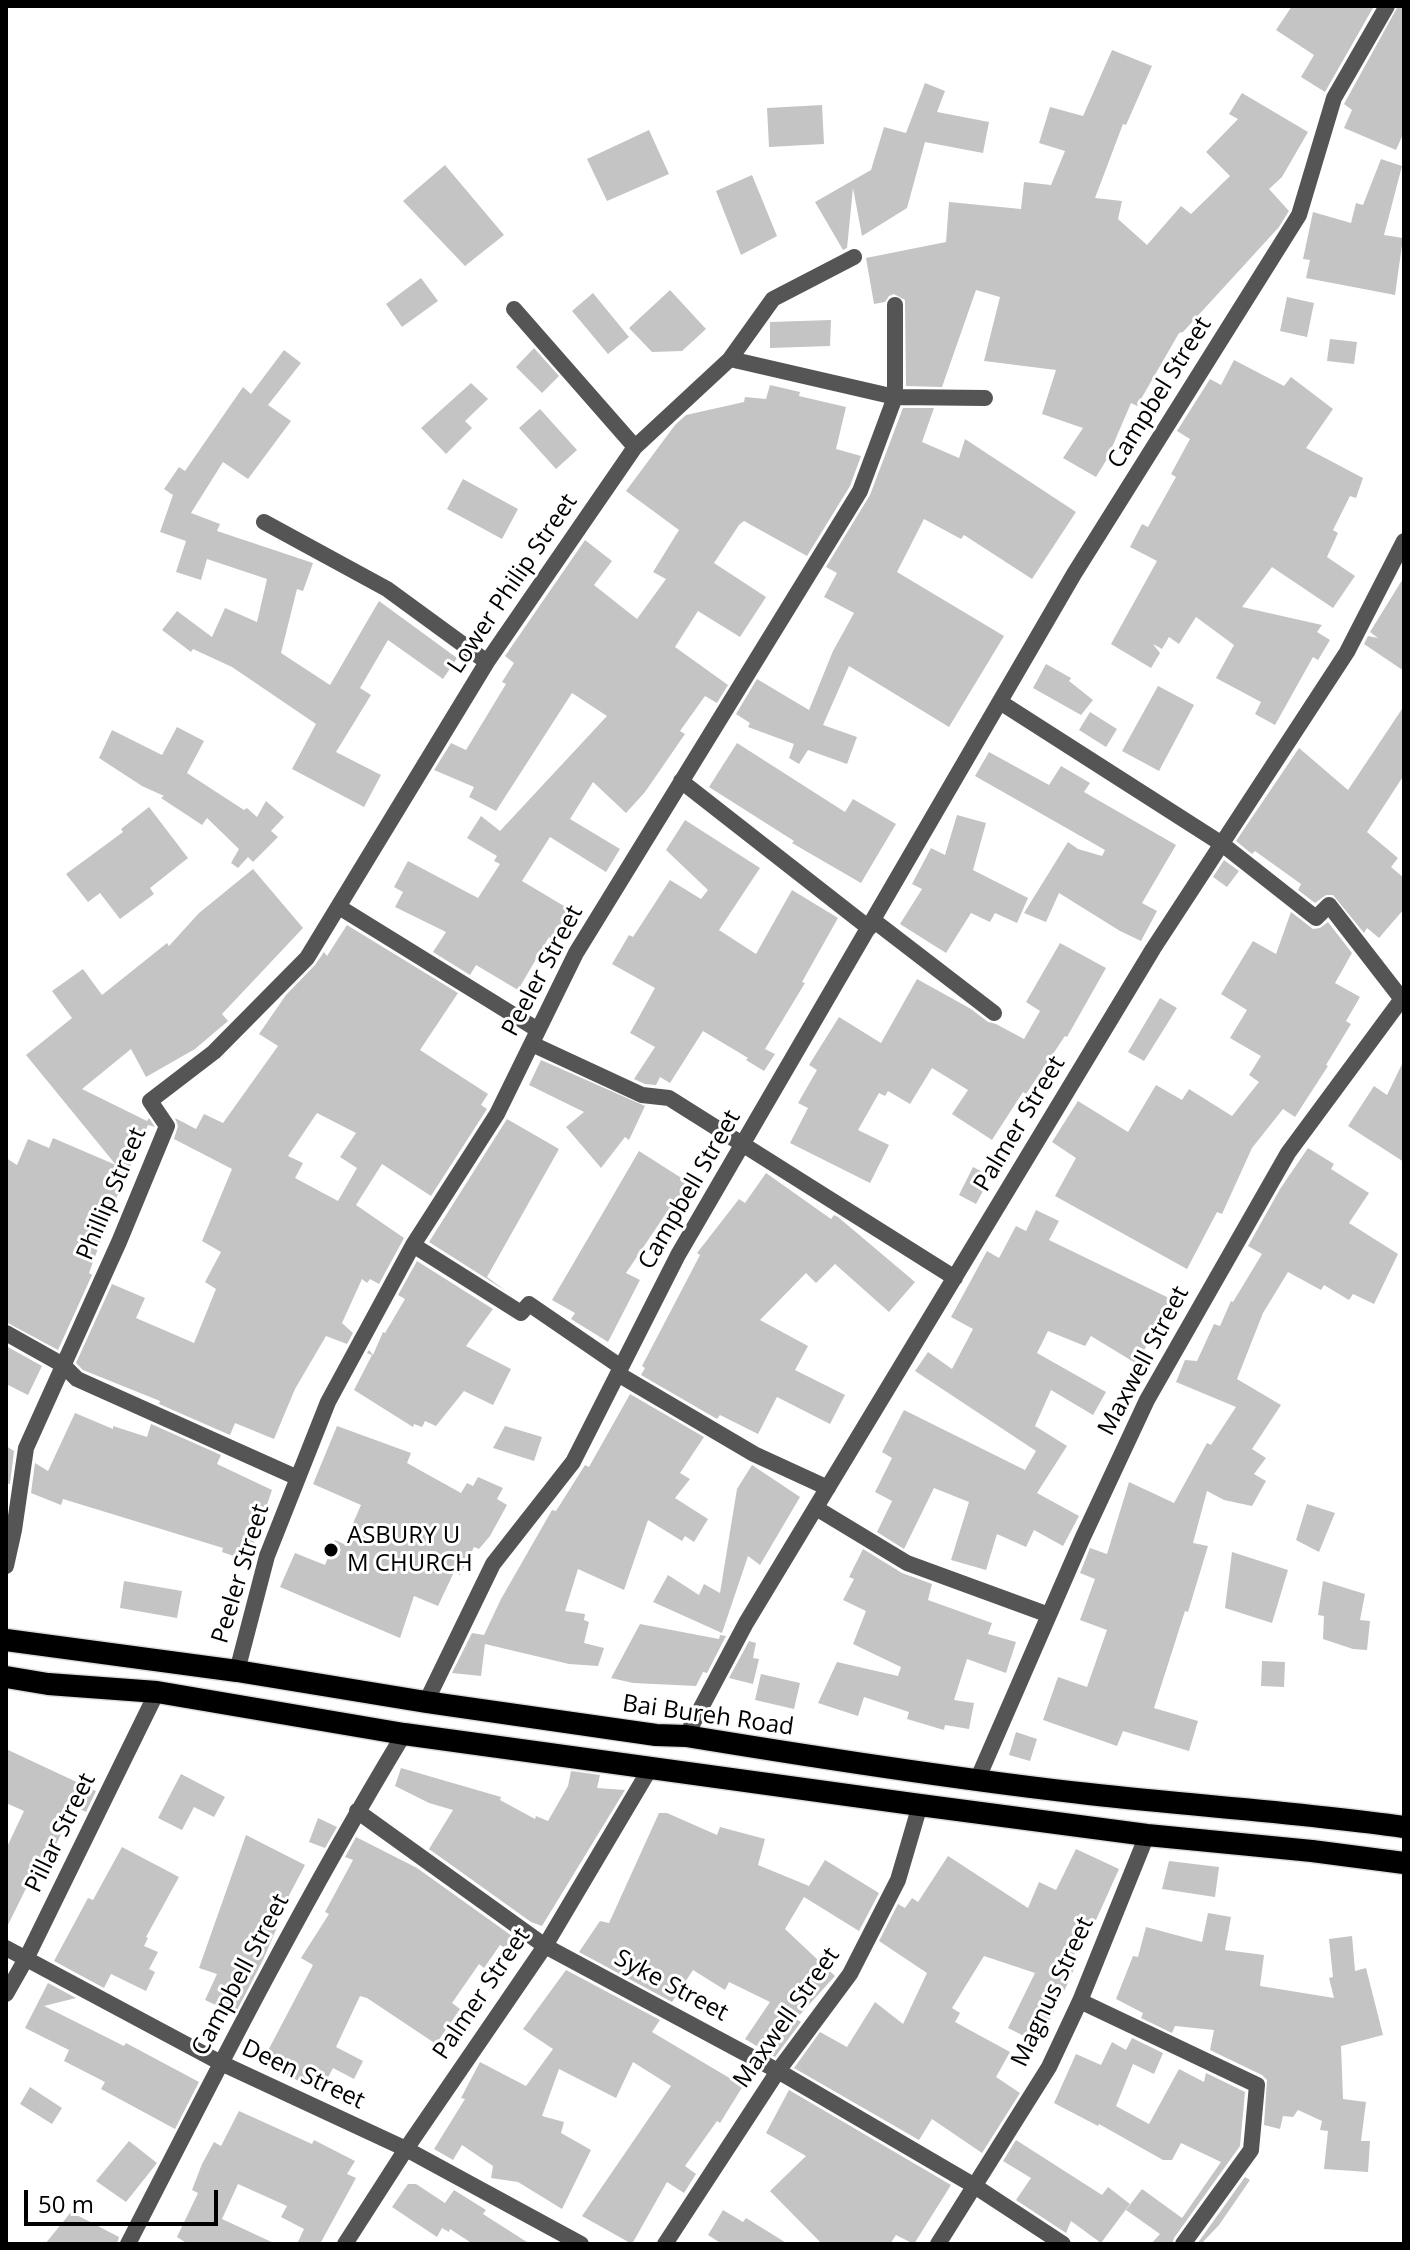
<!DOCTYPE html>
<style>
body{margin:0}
#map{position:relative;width:1410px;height:2250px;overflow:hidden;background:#fff;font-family:"Open Sans",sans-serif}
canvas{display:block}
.frame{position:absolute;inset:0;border:8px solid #000;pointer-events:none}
.scale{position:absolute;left:24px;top:2190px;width:194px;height:36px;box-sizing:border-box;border:4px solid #000;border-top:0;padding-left:10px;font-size:24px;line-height:28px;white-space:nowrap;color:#000;-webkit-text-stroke:6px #fff;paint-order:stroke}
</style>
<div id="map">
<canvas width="1410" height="2250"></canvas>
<div class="frame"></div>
<div class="scale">50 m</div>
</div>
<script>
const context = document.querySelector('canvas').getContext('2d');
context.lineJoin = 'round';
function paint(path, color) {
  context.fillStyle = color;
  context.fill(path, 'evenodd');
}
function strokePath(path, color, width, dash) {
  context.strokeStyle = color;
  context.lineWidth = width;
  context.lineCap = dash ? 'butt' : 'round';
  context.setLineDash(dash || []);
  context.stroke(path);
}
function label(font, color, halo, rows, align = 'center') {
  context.font = font + ' "Open Sans",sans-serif';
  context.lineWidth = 6;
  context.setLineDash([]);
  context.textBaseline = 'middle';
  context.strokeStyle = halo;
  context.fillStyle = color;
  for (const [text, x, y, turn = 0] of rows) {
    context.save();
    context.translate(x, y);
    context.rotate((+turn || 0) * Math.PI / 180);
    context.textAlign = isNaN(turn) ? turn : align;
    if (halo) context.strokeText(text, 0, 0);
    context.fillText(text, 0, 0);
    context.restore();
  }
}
const building = new Path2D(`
 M1292 6H1374L1325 92 1301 77 1314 55 1276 30Z
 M1398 6H1404V132L1396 150 1344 128 1352 110 1344 104Z
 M1112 50 1152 66 1126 125 1123 124 1095 198 1122 201 1118 219 1147 245 1181 206 1191 214 1230 176 1206 152 1238 119 1229 114 1242 93 1308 132 1282 177 1269 189 1289 211 1279 227 1183 332 1179 333 1137 406 1131 403 1107 459 1096 477 1063 458 1083 428 1042 414 1056 370 984 361 1000 297 976 290 942 387 906 386 905 300 894 294 889 296 885 302 874 304 866 258 946 242 949 202 1021 209 1024 182 1051 185 1065 151 1039 143 1050 107 1083 116Z
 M925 83 945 91 937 112 989 122 983 153 925 142 907 208 862 236 853 188 847 248 843 250 815 202 871 170 884 127 906 133Z
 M822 105 824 144 769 147 767 108Z
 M649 130 669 174 607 201 587 159Z
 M1381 159 1402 166 1384 235 1403 238 1395 295 1306 278 1310 260 1303 259 1313 212 1351 223 1356 203 1363 205Z
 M445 165 504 235 465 266 403 201Z
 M752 175 777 236 741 255 716 191Z
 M421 278 438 301 402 327 386 304Z
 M670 290 706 329 682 351 652 352 629 328Z
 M593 293 629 337 608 354 572 311Z
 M1287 297 1314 303 1307 337 1280 331Z
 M831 320 830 346 770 348V322Z
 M1330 339 1357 342 1354 364 1327 361Z
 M534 348 559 376 542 393 516 367Z
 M284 350 301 363 268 405 291 421 248 479 223 462 191 513 220 524 217 531 313 563 303 591 297 589 281 653 330 685 379 601 457 658 443 679 388 640 360 688 371 695 336 752 381 775 364 807 292 769 316 724 232 667 193 649 191 652 162 630 177 611 212 637 225 608 257 622 267 579 207 559 201 580 176 572 186 541 160 532 173 495 164 489 179 467 185 471 243 387 251 394Z
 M1234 360 1284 386 1291 377 1333 409 1306 448 1363 478 1356 498 1350 496 1333 530 1338 533 1327 557 1355 576 1333 608 1272 567 1242 607 1322 625 1317 632 1330 640 1318 660 1313 657 1275 725 1255 714 1261 702 1216 678 1234 645 1196 617 1179 644 1169 637 1162 649 1153 644 1160 653 1151 668 1111 644 1157 561 1130 547 1142 524 1148 527 1176 477 1171 474 1190 439 1177 431 1210 379 1221 385Z
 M471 383 488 399 465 421 472 428 446 454 421 428Z
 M770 385 800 392 799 396 846 407 836 449 861 456 850 486 807 556 744 521 739 525 714 563 766 597 740 637 698 611 675 647 728 685 717 703 705 696 680 731 685 734 645 792 626 813 593 782 570 819 620 849 606 872 550 837 522 881 574 912 556 942 549 937 518 990 476 965 470 975 433 952 446 932 395 907 403 892 394 887 408 861 478 898 500 864 494 861 497 856 467 838 481 816 500 831 607 716 572 693 496 811 469 797 474 787 434 770 451 743 466 750 506 684 502 682 514 663 505 656 585 540 612 561 594 585 637 619 666 579 653 572 679 530 626 491 675 425 686 415 744 402 745 397 766 399Z
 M903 408H934L922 442 959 458 965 439 1076 512 1032 579 964 535 961 539 924 519 897 572 1004 636 949 727 849 666 823 725 857 737 847 764 808 750 799 764 789 758 794 744 748 727 750 723 736 714 757 679 809 710 833 651 854 613 824 597 837 573 826 567 870 495Z
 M540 409 577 450 556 469 519 428Z
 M463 479 518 509 502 539 447 509Z
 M1404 577V671L1364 644 1368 636 1378 638 1370 632Z
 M1046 664 1071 678 1069 681 1093 700 1081 715 1033 688Z
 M1158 686 1194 705 1159 771 1122 751Z
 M1404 706V775L1367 832 1398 858 1391 867 1404 878V909L1379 938 1367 928 1364 933 1333 895H1326L1315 903 1298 890 1301 884 1255 851 1252 854 1236 841 1299 748 1348 790Z
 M1090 712 1117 729 1106 747 1079 730Z
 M177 727 204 741 187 773 244 810 247 808 257 817 266 801 284 817 271 831 278 837 253 862 248 857 238 868 231 863 239 849 207 818 202 825 161 798 164 796 142 786 99 758 112 730 162 755Z
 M737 743 845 812 853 799 896 824 861 883 792 843 794 841 709 787Z
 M989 752 1049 785 1061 766 1090 783 1084 792 1176 845 1142 903 1157 911 1141 941 1120 931 1059 893 1046 922 1024 913 1068 842 1078 849 1102 856 1105 850 975 776Z
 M149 807 188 858 150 888 154 894 120 919 100 893 88 902 66 874 123 832 121 829Z
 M957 815 986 823 973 870 1028 898 1017 923 995 913 990 922 971 913 946 953 900 924 922 889 912 884 931 848 945 855Z
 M685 820 760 868 719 930 756 954 792 890 838 918 802 982 805 983 765 1049 775 1054 764 1071 746 1060 748 1058 703 1031 670 1083 660 1077 656 1085 645 1084 634 1079 655 1047 630 1033 655 988 612 964 629 935 633 937 670 880 701 899 708 890 666 850Z
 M1224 860 1239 871 1227 887 1213 877Z
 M253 869 303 928 222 1014 228 1021 195 1049 146 1077 131 1049 82 1089 147 1121 149 1118 155 1127 148 1125 116 1199 89 1273 92 1275 58 1350 6 1322V1158L17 1165 28 1139 49 1148 53 1138 116 1165 26 1055 72 1018 52 991 83 969 102 995 167 943 169 946 199 913Z
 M1291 912 1313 929 1320 928 1328 922 1352 953 1335 983 1360 997 1346 1021 1351 1024 1326 1065 1328 1066 1295 1117 1283 1109 1252 1148 1222 1214 1217 1212 1187 1269 1055 1196 1076 1158 1052 1142 1078 1101 1128 1132 1156 1085 1182 1100 1189 1089 1232 1116 1259 1082 1249 1075 1261 1056 1230 1038 1247 1010 1221 994 1253 941 1276 954Z
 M347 925 458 993 420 1050 488 1094 481 1105 487 1109 431 1196 382 1164 356 1205 404 1238 379 1284 370 1279 367 1283 362 1279 342 1323 353 1333 347 1344 326 1336 295 1389 274 1439 235 1423 230 1435 159 1404 160 1401 83 1370 76 1363 112 1284 145 1298 136 1318 194 1343 216 1289 205 1282 221 1252 202 1241 232 1169 174 1139 178 1126 175 1118 196 1129 204 1114 223 1123 278 1046 259 1034 286 995 315 965 324 952 327 956ZM317 1113 356 1133 340 1157 357 1168 338 1201 295 1178 303 1163 288 1156Z
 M1060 943 1106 968 1067 1037 1065 1036 1026 1094 1023 1092 992 1140 952 1114 968 1090 932 1068 910 1104 888 1091 885 1096 879 1093 858 1130 889 1145 870 1183 790 1143 808 1108 798 1103 817 1070 809 1065 839 1017 881 1043 917 979 971 1009 988 1022 996 1024 1024 1039 1040 1011 1026 1002Z
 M1160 998 1177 1008 1144 1061 1128 1052Z
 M541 1060 645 1106 629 1140 625 1137 601 1168 566 1127 584 1112 529 1085Z
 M1404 1060V1162L1348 1126 1374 1086 1387 1095Z
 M507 1119 559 1149 487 1277 506 1291 429 1242Z
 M1308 1148 1334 1164 1331 1169 1369 1193 1349 1223 1398 1254 1374 1304 1353 1294 1349 1300 1324 1285 1321 1290 1288 1272 1263 1313 1237 1379 1281 1405 1252 1449 1266 1458 1254 1474 1266 1481 1252 1506 1224 1500 1207 1491 1193 1543 1208 1546 1188 1612 1185 1611 1154 1708 1198 1721 1189 1751 1123 1731 1117 1746 1043 1720 1058 1677 1087 1687 1107 1630 1080 1620 1095 1579 1080 1573 1090 1548 1107 1554 1129 1482 1174 1503 1207 1443 1211 1445 1236 1407 1176 1382 1185 1360 1197 1361 1214 1324 1220 1326 1231 1301 1233 1302 1262 1254 1248 1246 1280 1189Z
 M639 1151 694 1186 682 1205 675 1200 626 1273 640 1280 608 1342 571 1319 575 1313 552 1300Z
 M973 1167 991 1176 976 1204 959 1195Z
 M766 1173 831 1219 834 1215 838 1217 915 1282 889 1312 835 1264 816 1283 806 1273 760 1320 808 1346 795 1370 845 1395 830 1424 777 1397 758 1434 720 1415 717 1419 641 1375 645 1368 642 1366 700 1255 697 1253 739 1199 745 1203Z
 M1036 1210 1059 1221 1049 1240 1171 1299 1137 1364 1091 1336 1085 1346 1048 1331 1037 1353 1106 1392 1093 1415 1051 1390 1035 1426 1067 1446 1037 1493 1079 1516 1063 1546 1034 1530 1026 1547 997 1534 986 1570 951 1560 969 1502 934 1488 904 1549 877 1532 892 1501 875 1492 892 1458 882 1452 904 1410 1025 1470 1036 1451 915 1371 928 1352 952 1369 973 1329 951 1317 987 1251 999 1258 1016 1226 1026 1231Z
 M417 1261 493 1309 466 1346 511 1369 493 1405 464 1391 436 1426 425 1421 422 1427 414 1424 413 1427 354 1390 372 1355 367 1353 369 1350 373 1355 383 1332 385 1333 405 1299 398 1295Z
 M6 1346 42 1366 28 1395 6 1384Z
 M630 1394 704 1437 680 1473 690 1479 675 1498 708 1519 694 1542 685 1536 682 1541 648 1520 624 1590 578 1569 565 1611 585 1614 584 1620 589 1622 584 1643 604 1648 598 1666 569 1664 485 1644 481 1676 452 1673 472 1633 484 1635 501 1599 552 1510 556 1511 585 1465 589 1467Z
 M75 1413 113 1429V1426L147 1437 151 1424 221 1455 217 1464 272 1490 248 1561 222 1552 223 1548 63 1499 61 1505 31 1493 35 1463 48 1471Z
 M337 1426 411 1453 407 1463 461 1493 467 1483 473 1486 478 1477 503 1488 497 1499 507 1505 490 1536 479 1549 474 1547 460 1575 454 1572 438 1606 414 1596 400 1638 280 1587 295 1553 325 1565 335 1540 344 1544 361 1505 313 1484Z
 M505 1426 542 1437 534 1461 493 1448Z
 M6 1446 14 1451 10 1484 6 1483Z
 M752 1465 800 1497 760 1565 748 1556 722 1633 653 1602 668 1575 699 1595 704 1584 720 1593 737 1489Z
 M1307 1504 1335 1513 1319 1552 1296 1540Z
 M863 1549 902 1573 932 1584 928 1600 992 1623 988 1634 1016 1642 1006 1673 967 1659 954 1700 974 1703 969 1729 945 1725 944 1730 907 1719 909 1712 864 1697 858 1716 818 1703 837 1662 898 1676 901 1667 853 1644 866 1611 843 1600 854 1579 849 1577Z
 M1232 1552 1288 1570 1272 1623 1225 1608Z
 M124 1581 182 1591 177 1618 120 1608Z
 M1323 1581 1365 1594 1360 1620 1370 1621 1367 1650 1353 1649 1323 1639 1324 1616 1318 1615Z
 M640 1624 719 1639 720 1635 726 1636 707 1673 703 1672 696 1686 633 1683 611 1678Z
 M749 1641 756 1643 753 1658 759 1659 753 1684 729 1678Z
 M1262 1661 1285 1662 1284 1687 1261 1686Z
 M761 1674 800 1683 794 1709 755 1700Z
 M1016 1732 1037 1739 1030 1761 1009 1755Z
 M6 1749 96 1791 86 1812 74 1806 47 1864 40 1860 6 1929V1849L24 1811 6 1803Z
 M401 1768 501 1797 500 1800 535 1819 536 1816 548 1821 568 1786 571 1771 600 1775 597 1788 625 1790 542 1926 531 1922 429 1849 453 1810 429 1803 395 1786Z
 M181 1774 225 1797 214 1817 194 1807 182 1830 158 1818Z
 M659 1813H667L717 1835 720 1827 765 1839 758 1865 809 1886 825 1860 879 1893 859 1931 804 1897 785 1929 835 1976 796 2019 801 2022 775 2057 745 2039 770 2002 729 1982 725 1990 693 1970 672 2002 579 1952 600 1921 609 1923Z
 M318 1818 337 1827 325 1848 309 1842Z
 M246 1835 305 1865 274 1924 278 1925 263 1960 235 2014 205 2000 217 1974 199 1968Z
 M356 1837 417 1868 519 1941 512 1952 500 1945 484 1968 479 1964 452 2003 460 2009 436 2044 367 1998 360 1996 336 2047 363 2061 354 2079 333 2068 323 2087 315 2082 312 2088 262 2062 313 1965 301 1958 329 1914 325 1912 353 1860 345 1857Z
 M122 1847 179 1877 146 1937 148 1938 144 1946 158 1952 149 1969 155 1972 146 1991 111 1974 104 1988 54 1961 88 1898 93 1900Z
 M1076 1849 1119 1869 1096 1920 1092 1918 1071 1961 1076 1964 1067 1985 1038 2043 1008 2028 1035 1973 984 1956 952 2008 960 2013 955 2022 1010 2052 996 2077 1020 2093 982 2153 932 2119 919 2140 794 2068 820 2032 847 2047 875 2002 903 2024 927 1973 879 1941 898 1904 905 1908 912 1898 918 1902 948 1856 1028 1908 1039 1882 1056 1890Z
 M1169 1861 1219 1867 1215 1897 1162 1889Z
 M1208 1913 1231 1917 1225 1950 1264 1955 1260 1986 1334 1998 1329 1978 1333 1977 1329 1939 1352 1936 1355 1971 1366 1968 1383 2035 1341 2046 1343 2099 1366 2102 1361 2141H1370L1368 2172 1324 2169 1328 2131 1320 2130 1322 2121 1298 2110 1293 2117 1283 2116 1280 2129 1264 2125 1267 2080 1262 2075 1210 2050 1214 2030 1175 2026 1172 2033 1141 2018 1143 2013 1116 1999 1133 1956 1138 1957 1146 1927 1202 1942Z
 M566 1970 660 2020 652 2032 743 2086 720 2123 717 2121 685 2166 696 2174 684 2193 667 2182 632 2244 582 2216 671 2086 633 2062 616 2098 559 2069 542 2116 564 2122 561 2133 591 2150 562 2209 518 2182 491 2178 493 2166 462 2145 453 2160 434 2149 465 2099 461 2098 480 2062 526 2086 553 2049 523 2029Z
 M48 1983 76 1998 44 2006 124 2046 126 2043 199 2082 175 2129 101 2089 105 2082 64 2061 69 2050 25 2028Z
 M1132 2038 1163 2053 1154 2074 1133 2064 1116 2106 1149 2124 1179 2069 1204 2082 1206 2073 1245 2092 1240 2146 1174 2238 1172 2244H1151L1160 2234 1126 2210 1142 2189 1182 2218 1221 2162 1181 2143 1172 2160H1163L1099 2124 1098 2126 1054 2103 1076 2054 1101 2065 1112 2042 1126 2050Z
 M30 2087 62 2108 52 2124 20 2104Z
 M789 2090 951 2185 914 2244 896 2235 890 2244H822L770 2191 806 2156 766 2133Z
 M239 2111 312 2144 314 2140 355 2161 347 2174 356 2178 320 2244H297L304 2229 281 2217 287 2206 238 2184 222 2219 276 2244H188L177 2237 198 2193 192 2190 202 2164 214 2142 221 2146Z
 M1016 2140 1102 2195 1108 2187 1130 2204 1101 2243 1071 2221 1066 2233 1016 2200 1031 2178 1003 2161Z
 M129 2141 157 2163 126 2202 96 2181Z
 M1245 2177 1250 2180 1219 2225 1201 2244H1197Z
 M408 2184H416L445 2203 454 2190 486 2210 483 2214 530 2244H473L450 2229 449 2232 442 2228 437 2237 392 2207Z
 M723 2210 743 2222 746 2218 788 2244H722L708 2235Z
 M71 2212 119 2237 117 2244H45Z`);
const minor = new Path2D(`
 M730 359 773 299 854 257
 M633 449 730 359 895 397 985 398
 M264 522 387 589 487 662
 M1000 702 1222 844 1316 918 1329 905 1401 998
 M681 781 869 928
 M339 907 538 1030
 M873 920 994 1013
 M532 1044 642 1095 669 1098 955 1278
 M413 1245 521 1313 529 1304 621 1367
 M6 1333 63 1365 77 1379 298 1478
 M618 1374 754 1454 828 1488
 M816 1508 907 1563 1049 1615
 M6 1566 14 1530 26 1448 119 1242 167 1126 150 1101 214 1052 307 958 487 662 635 447 514 309
 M237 1671 267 1556 328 1402 413 1245 497 1114 576 953 860 491 895 397V305
 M426 1702 493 1564 573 1462 678 1255 1074 574 1299 215 1334 98 1387 6
 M686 1736 746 1623 1153 949 1347 652 1404 541
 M978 1778 1083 1537 1147 1400 1288 1153 1404 996
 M357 1811 545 1946 778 2071 973 2185 1063 2244
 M6 1948 221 2063 406 2149 581 2244
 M6 1994 27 1957 157 1692
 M1080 2001 1257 2085 1251 2150 1183 2244
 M128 2244C216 2072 304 1899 404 1734
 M345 2244 406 2149 545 1946 651 1767
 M665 2244 778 2071 850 1974 898 1880 920 1805
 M938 2244 1049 2067 1080 2001 1147 1835`);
const trunk = new Path2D(`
 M6 1640 237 1671 426 1702 656 1735 686 1736C820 1758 954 1779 1089 1794 1194 1806 1300 1812 1404 1827
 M6 1677 48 1684 157 1692 404 1734 920 1805 1147 1835 1312 1851 1404 1863`);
const markers = [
 [331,1550,8,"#000"]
];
const streetNames = [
 ["Campbel Street",1160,393,-58],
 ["Lower Philip Street",513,584,-56],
 ["Peeler Street",543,971,-62],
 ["Palmer Street",1020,1124,-59],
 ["Campbell Street",690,1190,-60],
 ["Phillip Street",112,1194,-67],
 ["Maxwell Street",1144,1361,-62],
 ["Peeler Street",241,1574,-73],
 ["Bai Bureh Road",708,1716,8],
 ["Pillar Street",61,1833,-64],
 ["Campbell Street",241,1975,-62],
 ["Syke Street",671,1986,28],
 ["Magnus Street",1053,1992,-65],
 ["Palmer Street",482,1994,-56],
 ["Maxwell Street",787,2018,-55],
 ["Deen Street",303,2075,25]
];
const poiNames = [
 ["ASBURY U",347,1536],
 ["M CHURCH",347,1564]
];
paint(building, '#c4c4c4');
strokePath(trunk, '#dbdbdb', 25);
strokePath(minor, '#555', 16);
strokePath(trunk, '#000', 22);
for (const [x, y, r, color] of markers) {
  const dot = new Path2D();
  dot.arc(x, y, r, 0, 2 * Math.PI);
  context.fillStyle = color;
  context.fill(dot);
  strokePath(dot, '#fff', 3);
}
label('24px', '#000', '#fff', streetNames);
label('24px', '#000', '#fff', poiNames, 'left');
</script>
